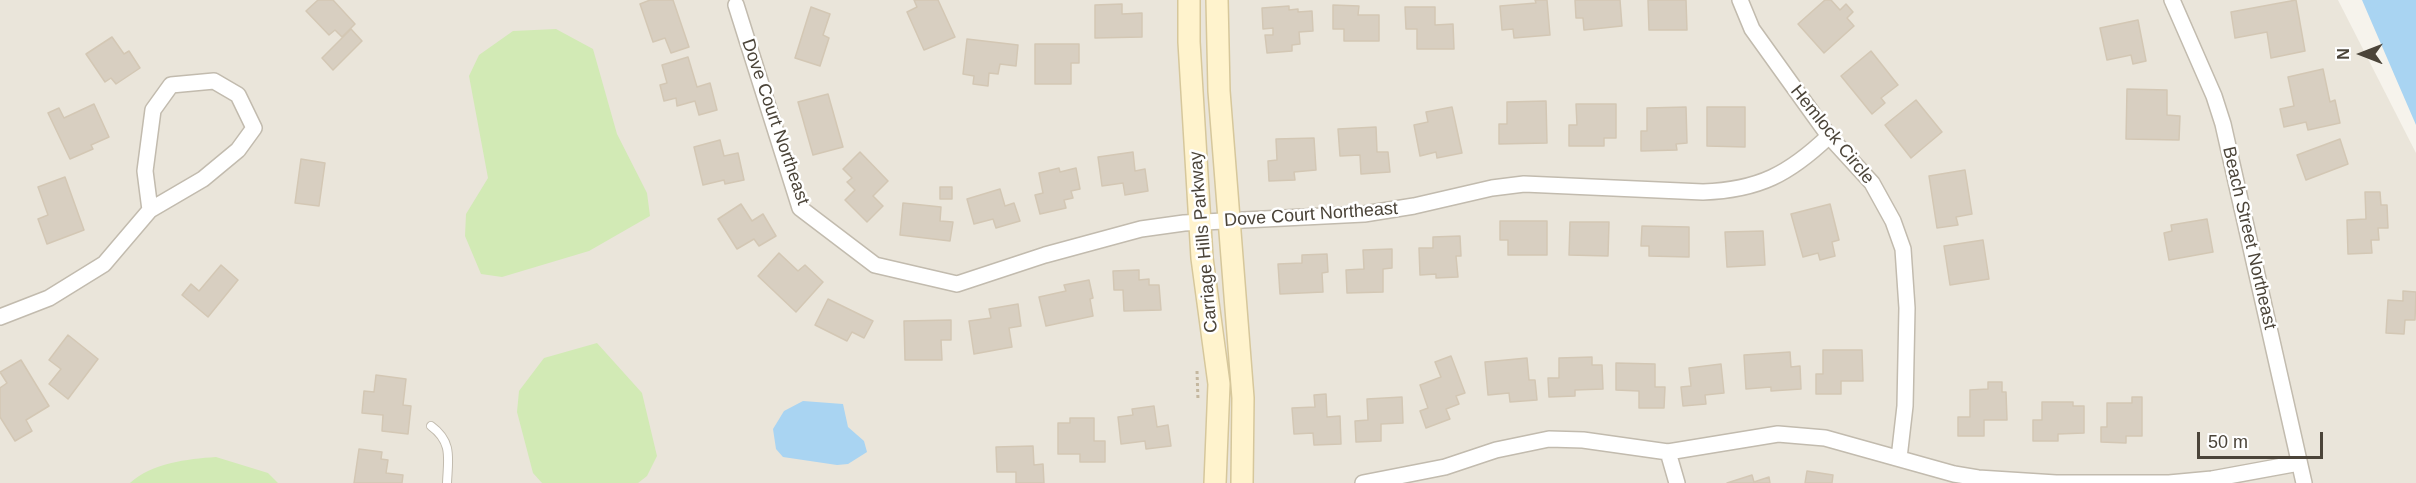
<!DOCTYPE html>
<style>
body{margin:0}
#map{position:relative;width:2416px;height:483px;overflow:hidden;background:#f6f3ec;font-family:Arial,sans-serif}
canvas{display:block}
.north{position:absolute;left:2332px;top:24px;width:60px;height:60px;-webkit-text-stroke:4px #fff;paint-order:stroke;rotate:270deg;font-size:16px;font-weight:700;line-height:24px;text-align:center;color:#4b4439}
.north::after{content:'';display:block;margin:auto;width:21px;height:27px;background:#4b4439;clip-path:polygon(50% 0,100% 100%,50% 72%,0 100%)}
.scale{position:absolute;left:2197px;top:432px;width:126px;height:27px;box-sizing:border-box;border:3px solid #4b4439;border-top:0;padding-left:8px;font-size:18px;line-height:21px;white-space:nowrap;color:#4b4439;-webkit-text-stroke:4px #fff;paint-order:stroke}
</style>
<div id="map">
<canvas width="2416" height="483"></canvas>
<div class="north">N</div>
<div class="scale">50 m</div>
</div>
<script>
const context = document.querySelector('canvas').getContext('2d');
context.lineJoin = 'round';
function paint(path, color) {
  context.fillStyle = color;
  context.fill(path, 'evenodd');
}
function strokePath(path, color, width, dash) {
  context.strokeStyle = color;
  context.lineWidth = width;
  context.lineCap = dash ? 'butt' : 'round';
  context.setLineDash(dash || []);
  context.stroke(path);
}
function label(font, color, halo, rows, align = 'center') {
  context.font = font + ' Arial,sans-serif';
  context.lineWidth = 5;
  context.setLineDash([]);
  context.textBaseline = 'middle';
  context.strokeStyle = halo;
  context.fillStyle = color;
  for (const [text, x, y, turn = 0] of rows) {
    context.save();
    context.translate(x, y);
    context.rotate((+turn || 0) * Math.PI / 180);
    context.textAlign = isNaN(turn) ? turn : align;
    if (halo) context.strokeText(text, 0, 0);
    context.fillText(text, 0, 0);
    context.restore();
  }
}
const residential = new Path2D(`
 M0 0H2338L2416 153V483H0Z`);
const green = new Path2D(`
 M556 29 593 49 617 134 647 193 650 216 589 251 502 277 481 274 465 236 466 214 488 178 469 76 479 55 513 31Z
 M597 343 642 393 657 456 647 476 638 483H542L533 473 517 412 519 391 544 358Z
 M216 457 268 473 278 483H130C152 463 187 459 216 457Z`);
const water = new Path2D(`
 M2362 0H2416V125Z
 M803 401 843 404 848 427 864 441 867 452 848 464 837 465 783 457 776 449 773 429 784 411Z`);
const building = new Path2D(`
 M318 0H333L355 24 342 37 335 30 329 35 306 11Z
 M650 0H673L689 47 671 53 665 38 653 42 640 4Z
 M914 0H938L955 37 924 50 907 12 917 7Z
 M1535 0H1547L1550 35 1514 38 1513 29 1502 30 1500 6 1536 3Z
 M1575 0H1620L1622 26 1584 30 1583 18H1576Z
 M1648 0H1686L1687 30H1649Z
 M1825 0H1831L1840 10 1846 4 1853 12 1847 18 1854 26 1824 53 1798 24Z
 M2296 0 2305 51 2271 58 2267 32 2235 38 2231 12Z
 M1122 4V14L1142 13V37L1095 38V5Z
 M1333 5 1359 6 1358 15H1379V41H1344V29H1333Z
 M1289 6V10L1298 9V12L1312 11 1313 31 1299 32 1300 44 1292 45V51L1267 53 1265 35H1273V28L1263 29 1262 8Z
 M811 7 830 14 823 35 829 38 820 66 795 58Z
 M1405 7H1435V25L1453 24 1454 49H1417V29H1406Z
 M2138 20 2146 61 2133 64 2131 55 2107 60 2100 28Z
 M351 29 362 41 333 70 322 58Z
 M112 37 124 54 129 51 140 68 116 84 111 78 105 82 86 54Z
 M967 39 1018 45 1016 66 1000 64 998 74 989 73 988 86 973 84 974 76 963 74Z
 M1035 44H1079V63H1071V84H1035Z
 M1871 51 1898 85 1881 98 1885 103 1872 114 1841 76Z
 M688 57 697 87 710 83 717 110 699 115 695 101 677 106 676 98 664 101 660 85 667 83 662 65Z
 M2323 69 2330 102 2335 100 2340 123 2308 130 2306 122 2284 127 2280 109 2294 106 2288 77Z
 M2127 89 2167 90V115L2180 116 2179 140 2126 139Z
 M828 94 843 147 813 155 798 102Z
 M1916 100 1942 132 1911 158 1885 125Z
 M1546 101 1547 143 1499 144V124H1507V102Z
 M94 104 109 137 91 145 93 149 70 159 48 113 59 108 64 118Z
 M1576 104H1616V138H1604V146H1569V125H1577Z
 M1452 107 1462 153 1437 158 1436 152 1420 156 1414 125 1428 122 1426 112Z
 M1686 107 1687 143 1676 144 1677 150 1641 151V131H1647V108Z
 M1707 107H1745V147L1707 146Z
 M1376 127 1377 152H1388L1390 172 1361 174 1360 155 1340 156 1338 129Z
 M1314 138 1316 170 1294 172 1295 180 1269 181 1268 161 1277 160 1276 139Z
 M2340 139 2348 164 2306 180 2297 155Z
 M720 140 724 156 738 153 744 180 725 184 724 180 703 185 694 147Z
 M860 152 888 181 873 196 883 206 867 222 845 200 855 190 847 182 852 178 843 169Z
 M1133 152 1135 171 1145 169 1148 191 1125 195 1123 183 1102 186 1098 157Z
 M301 159 325 163 319 206 295 203Z
 M1059 168 1060 172 1076 168 1080 189 1071 191 1073 198 1064 200 1066 208 1040 214 1035 195 1043 193 1039 173Z
 M1965 170 1972 214 1956 217 1958 225 1937 228 1929 176Z
 M65 177 84 230 47 244 38 219 48 215 38 187Z
 M940 187H952V199H940Z
 M1000 189 1005 206 1014 203 1020 221 996 228 993 219 974 224 967 199Z
 M2365 192H2380L2381 205H2387L2388 228H2378L2379 240H2371L2372 253 2348 254 2347 220 2366 219Z
 M903 203 941 207 940 221 953 222 950 241 900 235Z
 M741 204 752 221 763 214 776 236 759 246 754 239 737 249 718 219Z
 M1830 204 1839 240 1832 242 1835 256 1820 260 1818 253 1803 257 1791 214Z
 M2207 219 2213 252 2169 260 2164 233 2172 231 2171 225Z
 M1500 221H1547V255H1508V240H1500Z
 M1570 222H1609L1608 256 1569 255Z
 M1642 226 1689 227V257L1649 256V246H1641Z
 M1763 231 1765 265 1727 267 1725 232Z
 M1460 236 1461 256H1456L1458 277 1436 278V274L1420 275 1419 248H1433V237Z
 M1983 240 1989 279 1950 285 1944 246Z
 M1392 249V268L1383 269V292L1347 293 1346 270 1364 269 1363 250Z
 M779 253 798 271 805 265 823 282 796 312 758 276Z
 M1327 254 1328 272 1322 273 1323 292 1280 294 1278 264 1302 263V255Z
 M221 265 238 280 208 317 182 295 191 284 199 291Z
 M1139 270V280L1149 279V285H1159L1161 310 1124 311 1123 290H1114L1113 271Z
 M1089 280 1093 298 1090 299 1093 316 1046 326 1039 297 1066 291 1064 285Z
 M2403 291 2416 292 2415 320H2405L2404 334 2386 333 2388 300 2403 301Z
 M828 299 873 321 864 338 852 332 847 341 815 325Z
 M1018 304 1021 326 1009 328 1012 347 974 354 969 321 991 318 989 309Z
 M951 320V340H941L942 360H905L904 321Z
 M68 335 98 359 68 399 49 384 61 369 49 360Z
 M1823 350H1862L1863 381H1841V394H1816V374H1823Z
 M1790 352 1791 367 1800 366 1801 389 1771 391V387L1746 389 1744 355Z
 M1451 356 1465 393 1456 396 1459 404 1446 409 1450 419 1426 428 1420 411 1428 408 1420 385 1441 377 1435 362Z
 M1592 357V365H1602L1603 389 1575 390V396L1549 397 1548 378H1559V358Z
 M1527 358 1529 380H1535L1537 400 1510 402 1509 393 1488 395 1485 362Z
 M21 360 49 406 26 420 32 431 15 441 0 417V388L7 383 0 372Z
 M1616 363 1655 364V387H1665L1664 408H1639V391L1616 390Z
 M1721 364 1724 393 1705 395 1706 404 1683 406 1681 387 1691 386 1689 368Z
 M376 375 406 379 403 405 411 406 408 434 382 431 383 415 362 413 364 391 374 392Z
 M1988 382H2002V392H2006L2007 420H1984V436H1958V417H1970V390L1988 389Z
 M1326 394 1327 417 1340 416 1341 444 1314 445 1313 433 1294 434 1292 408 1315 407 1314 395Z
 M1402 397 1403 423 1381 424V441L1356 442 1355 421 1368 420 1367 399Z
 M2132 397H2142V436H2126V443L2101 442V427H2107V403H2132Z
 M2042 402H2073V406H2084V433L2058 434V441H2033V420H2042Z
 M1154 406 1157 427 1168 425 1171 446 1146 449 1145 441 1121 444 1118 417 1133 415 1132 409Z
 M1070 418H1094V441H1105V462H1080V454H1058V423H1070Z
 M1033 446 1034 465 1043 464 1044 483H1016V472H997L996 447Z
 M359 449 382 452 381 459 388 460 386 473 403 475 402 483H354Z
 M1807 471 1833 475 1832 483H1805Z
 M1752 475 1754 482 1769 477 1770 483H1727Z`);
const path = new Path2D(`
 M1197 371 1198 400`);
const lane = new Path2D(`
 M431 426C453 442 448 459 447 483`);
const street = new Path2D(`
 M1740 0 1752 29 1813 114 1829 136 1872 183 1893 221 1903 249 1907 308 1905 406 1899 458
 M2172 0 2214 96 2223 124 2304 483
 M736 5 800 208 875 265 957 284 1045 255 1141 229 1184 223 1364 214 1414 206 1492 188 1524 184 1703 192C1759 190 1789 174 1829 136
 M0 317 49 298 104 264 150 210 203 179 238 150 254 128 238 95 214 81 171 85 153 110 145 171 150 210
 M1668 452 1677 483
 M1363 483 1445 467 1496 450 1549 439 1583 440 1668 452 1778 434 1825 438 1954 474 1978 478 2056 483H2169L2212 479 2299 463`);
const secondary = new Path2D(`
 M1189 0V42L1202 258 1219 384 1215 483
 M1217 0 1219 91 1243 398 1242 483`);
const streetNames = [
 ["Dove Court Northeast",775,122,71],
 ["Hemlock Circle",1832,135,51],
 ["Dove Court Northeast",1311,215,-4],
 ["Beach Street Northeast",2249,238,77],
 ["Carriage Hills Parkway",1204,242,-95]
];
paint(residential, '#eae5da');
paint(green, '#d2eab5');
paint(water, '#a9d4f2');
paint(building, '#d8cfc1');
strokePath(building, '#d3c7b4', 1.5);
strokePath(lane, '#c2bbae', 10);
strokePath(street, '#c2bbae', 18);
strokePath(secondary, '#d6c79b', 24);
strokePath(path, '#c4b79f', 3, [3, 3]);
strokePath(lane, '#fff', 8);
strokePath(street, '#fff', 15);
strokePath(secondary, '#fff3cd', 21);
label('18px', '#4b4439', '#fff', streetNames);
</script>
